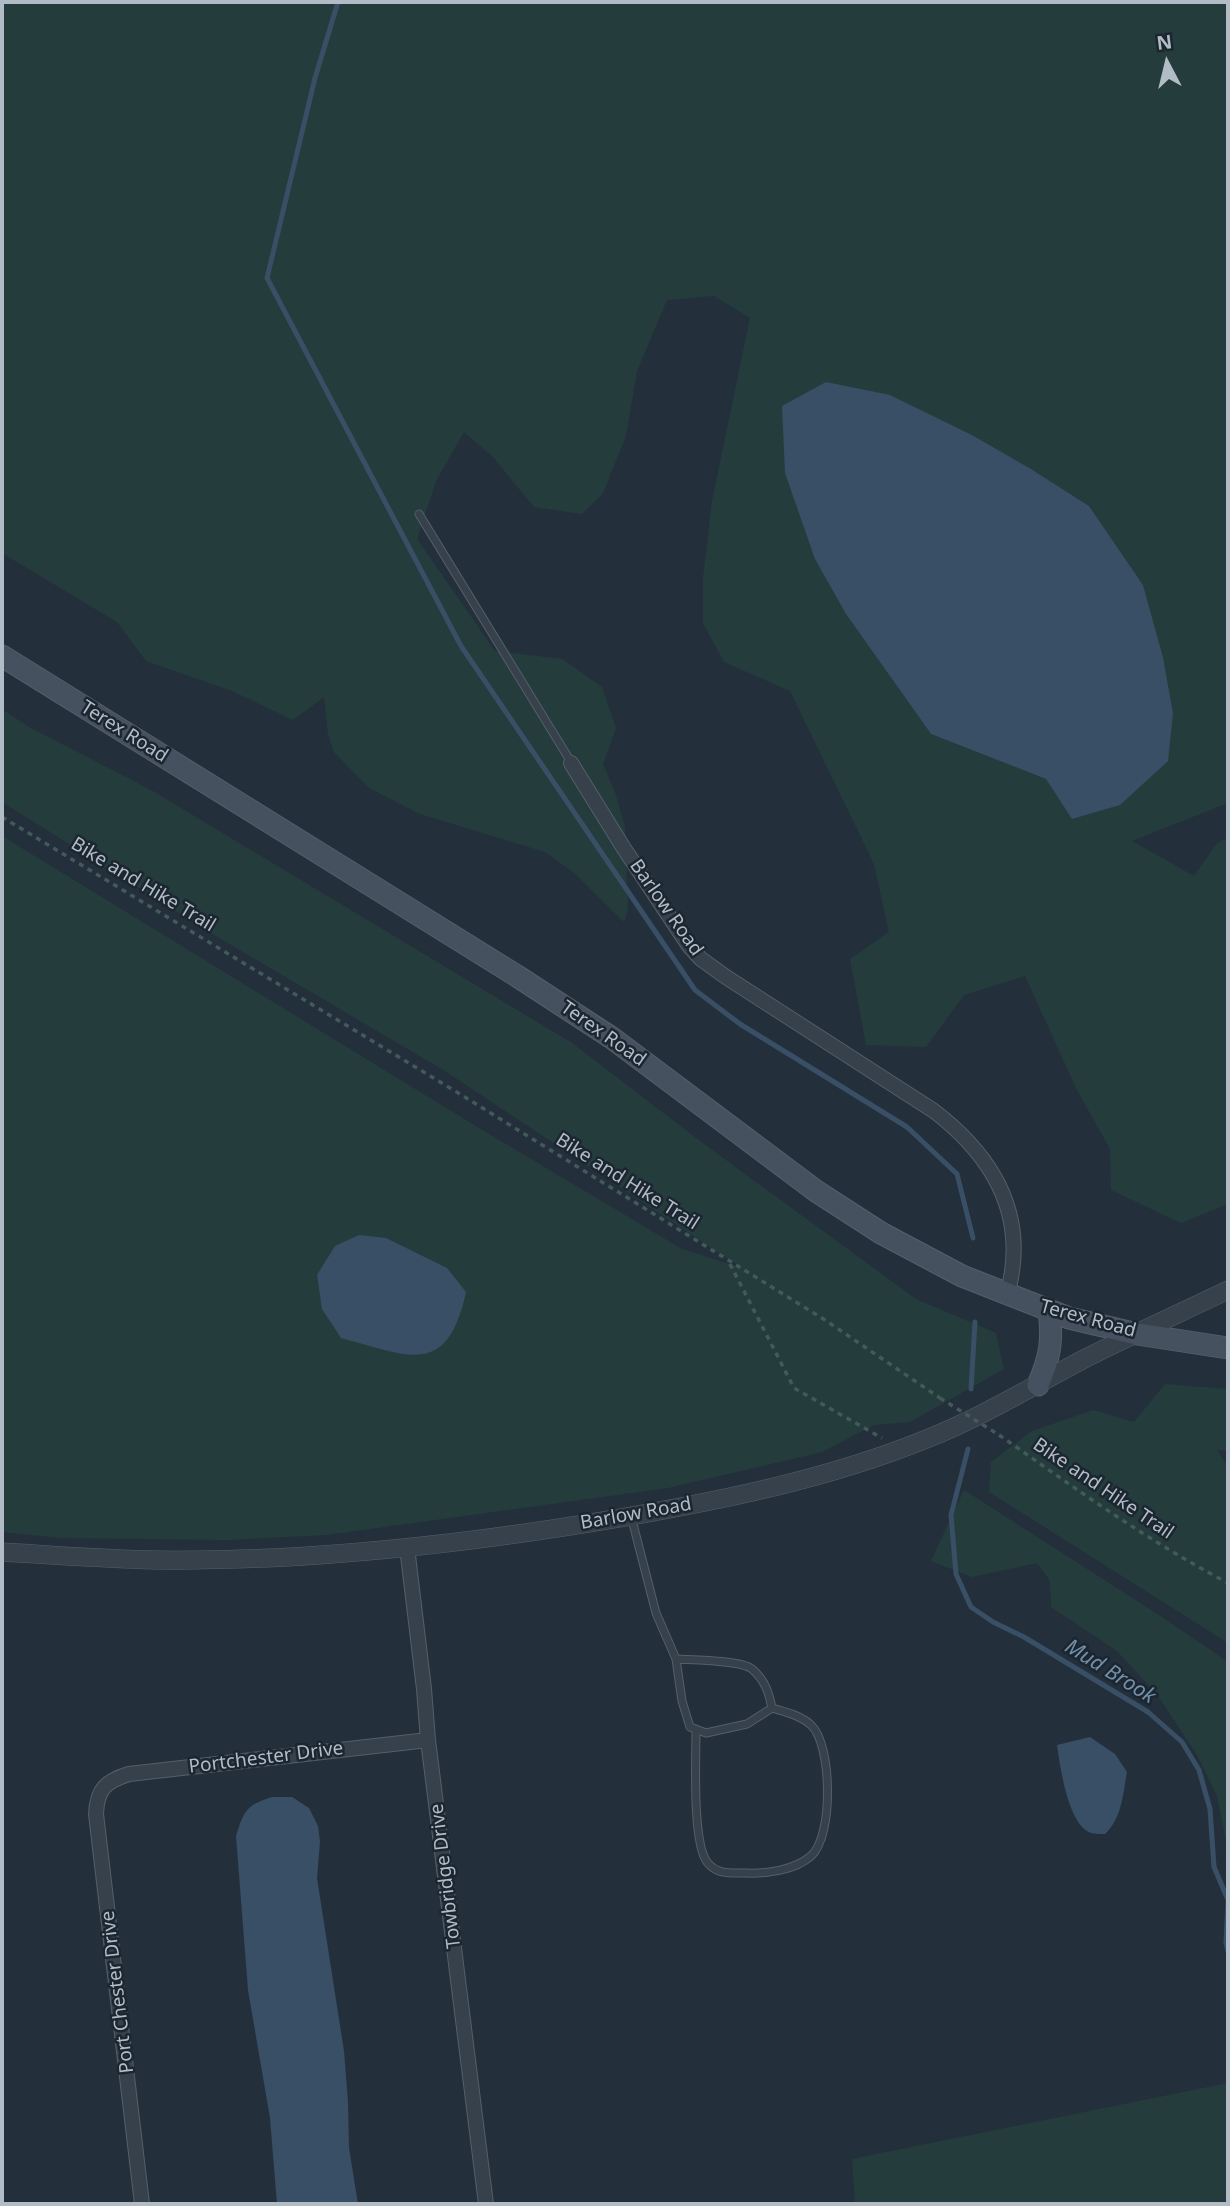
<!DOCTYPE html>
<style>
body{margin:0}
#map{position:relative;width:1230px;height:2206px;overflow:hidden;background:#23303c;font-family:"Noto Sans",sans-serif}
canvas{display:block}
.frame{position:absolute;inset:0;border:4px solid #b2bcc7;pointer-events:none}
.north{position:absolute;left:1132px;top:28px;width:70px;height:70px;-webkit-text-stroke:5px #1c2631;paint-order:stroke;rotate:353deg;font-size:19px;font-weight:700;line-height:28px;text-align:center;color:#b2bcc7}
.north::after{content:'';display:block;margin:auto;width:24px;height:32px;background:#b2bcc7;clip-path:polygon(50% 0,100% 100%,50% 72%,0 100%)}
</style>
<div id="map">
<canvas width="1230" height="2206"></canvas>
<div class="frame"></div>
<div class="north">N</div>
</div>
<script>
const context = document.querySelector('canvas').getContext('2d');
context.lineJoin = 'round';
function paint(path, color) {
  context.fillStyle = color;
  context.fill(path, 'evenodd');
}
function strokePath(path, color, width, dash) {
  context.strokeStyle = color;
  context.lineWidth = width;
  context.lineCap = dash ? 'butt' : 'round';
  context.setLineDash(dash || []);
  context.stroke(path);
}
function label(font, color, halo, rows, align = 'center') {
  context.font = font + ' "Noto Sans",sans-serif';
  context.lineWidth = 5;
  context.setLineDash([]);
  context.textBaseline = 'middle';
  context.strokeStyle = halo;
  context.fillStyle = color;
  for (const [text, x, y, turn = 0] of rows) {
    context.save();
    context.translate(x, y);
    context.rotate((+turn || 0) * Math.PI / 180);
    context.textAlign = isNaN(turn) ? turn : align;
    if (halo) context.strokeText(text, 0, 0);
    context.fillText(text, 0, 0);
    context.restore();
  }
}
const green = new Path2D(`
 M2 2H1228V803L1132 841 1194 876 1217 843 1228 838V1204L1181 1223 1111 1190 1110 1149 1076 1088 1025 976 964 995 926 1047 866 1045 850 959 889 932 874 864 790 691 724 662 703 623V578L712 501 750 318 714 296 667 300 637 371 626 436 603 493 582 514 534 507 493 457 464 432 436 481 417 539 495 651 562 659 602 687 616 728 603 764 615 792 625 827 628 910 624 922 573 872 545 852 420 814 369 788 334 752 328 735 324 697 293 720 232 691 146 661 117 622 2 553ZM890 395 972 435 1031 469 1089 506 1143 585 1163 657 1173 713 1072 818 1046 779 931 734 846 614Z
 M2 709 29 727 151 790 572 1043 704 1144 916 1299 996 1333 1004 1369 910 1422 874 1425 822 1452 668 1488 326 1535 228 1540 61 1538 2 1532V836L479 1128 682 1249 742 1268 445 1071 216 936 2 802Z
 M1165 1384 1228 1389V1451L1217 1450 1228 1467V1643L989 1492 991 1462 1032 1431 1093 1410 1134 1422Z
 M964 1490 1159 1615 1228 1662V1851L1217 1796 1197 1755 1158 1696 1117 1651 1051 1607 1050 1581 1037 1563 972 1577 931 1561Z
 M1228 2083V2204H855L852 2159Z`);
const water = new Path2D(`
 M826 382 890 395 972 435 1031 469 1089 506 1143 585 1163 657 1173 713 1168 761 1120 805 1072 819 1046 779 931 734 846 614 815 559 785 473 782 406Z
 M359 1235 386 1238 447 1268 466 1292C447 1380 407 1355 341 1338L322 1309 317 1275 335 1246Z
 M1090 1737 1115 1754 1127 1772C1123 1794 1122 1818 1105 1834 1100 1834 1093 1834 1089 1832 1068 1823 1060 1766 1057 1745Z
 M272 1797H292L309 1808 318 1826 320 1841 317 1878 344 2051 348 2102 349 2148 358 2204H277L270 2118 248 1990 236 1836C244 1811 246 1805 272 1797Z`);
const stream = new Path2D(`
 M338 2 315 78 267 278 461 646 695 990 740 1024 907 1127 957 1174 973 1238
 M971 1389 975 1322
 M968 1449 951 1515 956 1574 971 1607 993 1622 1024 1637 1148 1712 1182 1742 1199 1770 1210 1809 1214 1867 1228 1900 1226 1943 1228 1951`);
const path = new Path2D(`
 M2 817 455 1091 825 1320 940 1398
 M730 1264 794 1388 882 1438
 M999 1435C1075 1488 1146 1540 1228 1583`);
const service = new Path2D(`
 M419 514 571 762
 M631 1516 656 1613 676 1659 682 1701 690 1727 706 1733 747 1724 772 1708C769 1693 765 1680 752 1669 741 1660 692 1660 676 1659
 M696 1730C696 1757 692 1841 707 1862 717 1875 731 1873 746 1873 767 1874 795 1870 811 1856 834 1836 832 1744 811 1725 800 1715 785 1712 772 1708`);
const minor = new Path2D(`
 M571 763 623 847 689 946 701 959 726 977 934 1111C994 1157 1029 1217 1007 1295
 M407 1547 424 1689 428 1740 486 2204
 M142 2204 96 1814C97 1789 106 1781 129 1774L428 1740`);
const tertiary = new Path2D(`
 M2 1552C53 1555 104 1559 155 1560 311 1562 467 1544 620 1518 723 1500 827 1479 924 1440 980 1418 1031 1387 1084 1359 1131 1335 1180 1313 1228 1290`);
const secondary = new Path2D(`
 M2 656 517 976 612 1038 816 1191 881 1233 962 1276 1069 1318 1137 1334 1228 1348
 M1038 1385C1050 1357 1053 1341 1049 1311`);
const pathBridge = new Path2D(`
 M940 1398 999 1435`);
const streetNames = [
 ["Terex Road",124,732,32],
 ["Bike and Hike Trail",143,885,31],
 ["Barlow Road",666,908,55],
 ["Terex Road",603,1034,35],
 ["Bike and Hike Trail",627,1182,32],
 ["Terex Road",1088,1319,15],
 ["Bike and Hike Trail",1103,1489,34],
 ["Barlow Road",636,1514,-10],
 ["Portchester Drive",266,1758,-7],
 ["Towbridge Drive",446,1876,-97],
 ["Port Chester Drive",118,1992,-97]
];
const waterNames = [
 ["Mud Brook",1110,1672,32]
];
paint(green, '#253c3d');
paint(water, '#394f65');
strokePath(stream, '#394f65', 5);
strokePath(service, '#555f6a', 9);
strokePath(minor, '#555f6a', 16);
strokePath(tertiary, '#555f6a', 19);
strokePath(secondary, '#555f6a', 23);
strokePath(path, '#43595a', 3.5, [5, 5]);
strokePath(service, '#37414c', 7);
strokePath(minor, '#37414c', 14);
strokePath(tertiary, '#37414c', 18);
strokePath(secondary, '#45515f', 21);
strokePath(pathBridge, '#43595a', 3.5, [5, 5]);
label('19px', '#b2bcc7', '#1c2631', streetNames);
label('italic 21px', '#7390aa', '#1c2631', waterNames);
</script>
